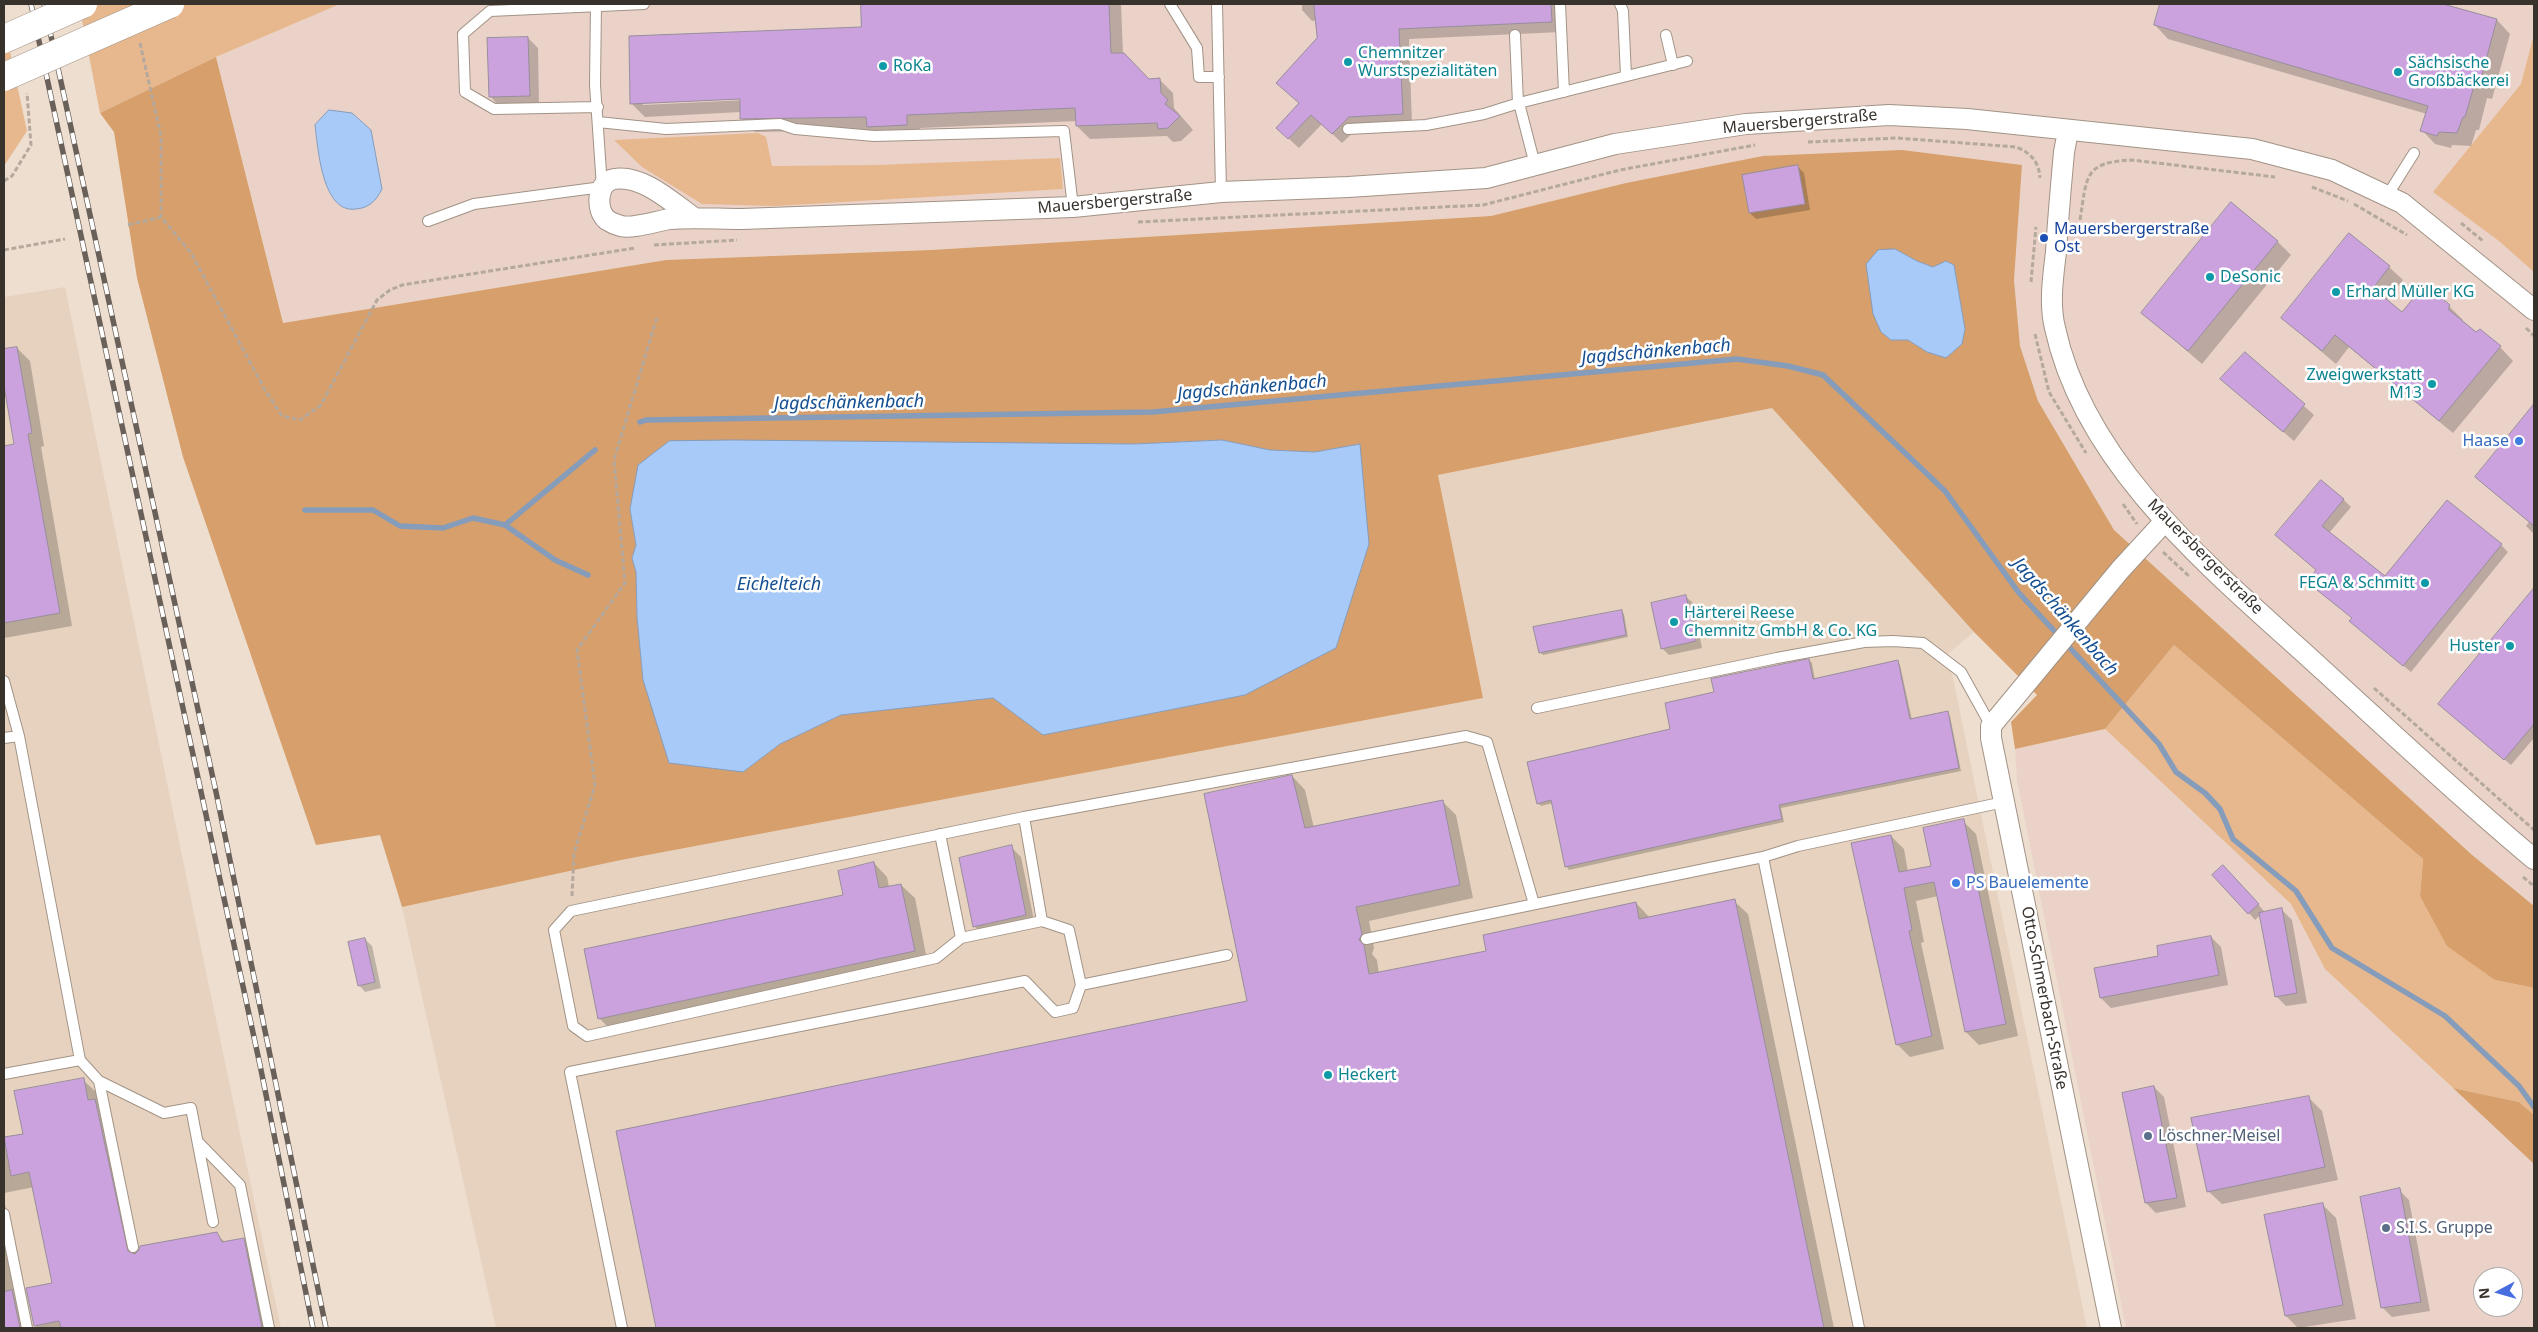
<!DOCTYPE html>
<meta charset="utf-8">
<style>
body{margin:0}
#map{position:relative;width:2538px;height:1332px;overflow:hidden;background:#eeded0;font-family:"Noto Sans",sans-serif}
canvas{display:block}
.frame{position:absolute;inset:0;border:5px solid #38322d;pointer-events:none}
.north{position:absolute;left:2473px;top:1267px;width:50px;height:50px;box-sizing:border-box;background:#fff;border:1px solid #afadab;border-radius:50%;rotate:264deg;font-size:14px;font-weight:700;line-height:20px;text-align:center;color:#38322d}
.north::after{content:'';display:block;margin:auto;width:18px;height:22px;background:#486de0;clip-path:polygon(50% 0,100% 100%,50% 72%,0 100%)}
</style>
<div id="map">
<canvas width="2538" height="1332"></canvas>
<div class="frame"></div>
<div class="north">N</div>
</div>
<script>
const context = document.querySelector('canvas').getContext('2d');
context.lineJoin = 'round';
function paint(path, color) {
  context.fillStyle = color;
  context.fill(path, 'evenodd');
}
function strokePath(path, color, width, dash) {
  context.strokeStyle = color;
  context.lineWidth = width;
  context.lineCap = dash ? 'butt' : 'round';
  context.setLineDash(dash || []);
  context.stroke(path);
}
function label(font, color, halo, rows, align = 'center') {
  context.font = font + ' "Noto Sans",sans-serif';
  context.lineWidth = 5;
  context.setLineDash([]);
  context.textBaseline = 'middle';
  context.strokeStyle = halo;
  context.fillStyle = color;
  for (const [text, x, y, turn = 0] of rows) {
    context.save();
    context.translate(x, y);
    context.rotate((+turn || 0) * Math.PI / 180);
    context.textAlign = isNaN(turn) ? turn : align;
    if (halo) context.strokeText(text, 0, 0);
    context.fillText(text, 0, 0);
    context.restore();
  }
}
const commercial = new Path2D(`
 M340 4H2534V906L2471 854 2114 530 2038 401 2020 346 2014 280 2022 165 1626 183 1491 216 931 250 666 260 283 323 216 57Z
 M2105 729 2291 904 2325 969 2534 1164V1328H2126L2017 780 2015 749ZM2483 1277H2513V1307H2483Z`);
const built = new Path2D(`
 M65 287 205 967 281 1328H4V297Z
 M1772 408 1974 632 1948 654 2087 1328H496L402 907 621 860 1483 698 1438 475Z`);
const green = new Path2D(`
 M79 4H340L216 57 100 113Z
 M4 24 27 131 4 166Z
 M2534 34V272L2499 241 2433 192 2521 84Z
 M758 133 766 137 772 166 876 165 1060 158 1063 189 775 206 702 204 642 167 614 140Z
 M2174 645 2423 859 2420 896 2495 980 2534 988V1115L2519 1102 2453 1088 2325 969 2291 904 2105 729Z`);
const forest = new Path2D(`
 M216 57 283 323 666 260 931 250 1491 216 1626 183 1763 156 1902 150 2022 165 2014 280 2020 346 2038 401 2114 530 2471 854 2534 906V988L2495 980 2447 946 2420 896 2423 859 2174 645 2105 729 2015 749 2011 722 2037 695 1974 632 1772 408 1438 475 1483 698 621 860 402 907 380 835 316 845 183 457 137 278 114 132 100 113ZM1895 249 1917 261 1933 267 1946 261 1954 265 1965 329 1927 352 1908 340 1890 339 1881 332ZM1222 440 1270 450 1315 452 1360 444 1245 695 1043 735 993 698 841 715 780 744 743 772 643 680 637 617 636 572 632 558 636 545 630 509 975 443 1134 444Z
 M2453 1088 2519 1102 2534 1115V1164Z`);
const water = new Path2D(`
 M329 110 352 113 371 130 382 189C376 201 369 208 356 209 322 214 318 148 315 125Z
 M1895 249 1917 261 1933 267 1946 261 1954 265 1965 329 1962 344 1946 358 1927 352 1908 340H1891L1881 332 1873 314 1866 264 1878 250Z
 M732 440 1134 444 1222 440 1270 450 1315 452 1360 444 1369 544 1336 648 1245 695 1043 735 993 698 841 715 780 744 743 772 669 763 643 680 637 617 636 572 632 558 636 545 630 509 638 465 669 441Z`);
const shadow = new Path2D(`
 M862 4H1121L1123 54 1149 80H1160L1173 93 1174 108 1193 130 1181 141 1173 142 1167 136 1090 139 1077 126V121L920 128V138L882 140 873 130 755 132 741 118V112L645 117 632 104 863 28ZM746 97V100L643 105V102Z
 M1302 4H1560L1561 32 1409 39 1412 124 1359 127 1342 143 1322 124 1299 148 1288 138 1300 103 1318 38 1317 20 1312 21 1302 10Z
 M2161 4H2439L2497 20 2510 34 2492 99 2487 98 2479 130H2476L2471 146 2452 145 2451 148 2435 144 2422 130 2427 114 2168 39 2155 25Z
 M528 38 538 48 539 106 500 107 490 96Z
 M1797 166 1804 173 1810 210 1756 219 1750 213Z
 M2277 241 2291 255 2202 364 2143 313Z
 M2389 267 2403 280 2386 301 2402 314 2425 286 2449 306 2463 320 2461 322 2477 334 2500 347 2513 361 2453 433 2349 347 2336 364 2282 318Z
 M4 347V350L17 348 30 361 44 446 41 447 72 626 4 638V447L15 445 4 378Z
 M2245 354 2314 415 2294 441 2221 379Z
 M2534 406V534L2526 526 2529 522 2476 477Z
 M2343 499 2351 507 2329 533 2385 578 2501 545 2508 552 2411 672 2358 628 2350 621 2353 618 2308 582 2317 570 2277 535Z
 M2534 590V738L2511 765 2440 704Z
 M1686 597 1693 603 1702 648 1669 655 1662 648Z
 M1621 611 1624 614 1628 637 1543 655 1540 652Z
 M1809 660 1812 663 1815 680 1897 662 1900 665 1912 720 1947 713 1950 716 1961 771 1781 808 1784 822 1569 870 1566 866 1553 803 1541 806 1538 803 1672 730 1716 693Z
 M1292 776 1305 790 1314 828 1443 802 1456 815 1473 898 1369 921 1374 948 1372 954 1377 960 1379 974 1488 952 1636 903 1650 918 1734 901 1748 914 1834 1328H658L617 1132 1248 1002Z
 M1963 821 1976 834 2018 1036 1979 1045 1966 1032 1938 896 1916 901 1924 942 1921 943 1944 1049 1910 1057 1897 1044 1891 836 1904 849 1908 872 1933 867Z
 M1011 847 1021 857 1035 925 985 936 974 926Z
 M874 863 887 877 889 887 901 885 915 898 928 965 613 1032 599 1018 844 896Z
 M2230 873 2264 911 2262 913 2282 910 2292 920 2307 1003 2286 1006 2276 996 2261 914 2255 920 2249 913Z
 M2211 937 2221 947 2228 985 2111 1008 2101 998 2160 957Z
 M365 939 372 946 381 988 365 992 359 985Z
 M83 1080 97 1093 108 1114 138 1253 216 1234 225 1242 243 1239 257 1253 272 1328H38L35 1326 53 1284 34 1187 4 1193V1139L25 1135Z
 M2154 1087 2164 1097 2186 1207 2156 1213 2146 1203 2123 1093Z
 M2308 1097 2322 1111 2338 1180 2222 1204 2208 1191Z
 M2399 1190 2409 1200 2430 1311 2392 1317 2382 1307Z
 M4 1199 30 1328H4Z
 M2323 1205 2336 1218 2356 1319 2298 1328 2286 1316Z`);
const stream = new Path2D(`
 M640 422 646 420 1153 412 1737 359 1788 366 1823 375 1945 491 2019 593 2159 744 2176 772 2205 793 2220 809 2233 839 2296 891 2332 948 2445 1016 2519 1086 2534 1107
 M305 510H373L400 526 443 528 473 518 505 525 555 560 588 575
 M505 525 595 450`);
const building = new Path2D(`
 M861 4H1109L1111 53H1124L1149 79 1160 78 1161 93 1168 100 1165 104 1180 116 1168 128 1158 129 1157 123 1076 126 1075 108 907 115V125L867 127 866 117 740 119V99L630 104 629 36 861 27Z
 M1314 4H1551L1552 22 1399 29 1403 114 1349 117 1332 134 1311 115 1288 139 1276 128 1299 103 1276 83 1317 38Z
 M2160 4H2443L2497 19 2479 86H2474L2465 117H2463L2457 133 2439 132 2437 136 2420 131 2428 106 2154 25Z
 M528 37 530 96 489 97 487 38Z
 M1798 165 1805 204 1749 213 1742 175Z
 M2231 202 2278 241 2188 351 2141 313Z
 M2349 233 2390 266 2373 288 2402 312 2425 284 2450 305 2448 309 2476 332 2480 329 2501 346 2439 421 2335 335 2322 351 2281 318Z
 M17 347 32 433 28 434 60 613 4 623V446L14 444 4 386V349Z
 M2245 352 2305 404 2283 432 2220 379Z
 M2534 404V526L2475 477Z
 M2321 480 2344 499 2322 526 2385 576 2447 500 2502 544 2403 666 2349 621 2352 618 2307 582 2316 570 2275 535Z
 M2534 588V724L2504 760 2438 704Z
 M1686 595 1696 641 1661 649 1651 603Z
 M1622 610 1626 635 1539 653 1533 627Z
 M1809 659 1813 679 1898 660 1910 719 1948 711 1959 768 1779 805 1782 819 1565 867 1551 800 1537 804 1527 762 1670 729 1665 703 1714 692 1711 679Z
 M1292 775 1305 828 1443 800 1460 885 1356 907 1362 934 1359 940 1364 945 1369 974 1486 951 1483 935 1636 902 1639 919 1735 899 1824 1328H656L616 1131 1247 1001 1204 794Z
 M1964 819 2006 1024 1965 1032 1934 882 1904 888 1912 930 1909 931 1932 1036 1896 1045 1851 843 1891 835 1899 872 1931 866 1923 828Z
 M1012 845 1026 915 973 927 959 858Z
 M874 862 879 888 901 884 915 951 598 1019 584 949 843 895 838 871Z
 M2223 865 2259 904 2248 914 2212 875Z
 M2282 908 2297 993 2275 997 2259 913Z
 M2211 936 2219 975 2100 998 2094 968 2158 956 2157 946Z
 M365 938 375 982 358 986 348 942Z
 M84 1078 88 1100 95 1099 128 1251 135 1254 139 1250 140 1246 217 1232 222 1242 244 1238 262 1328H61L59 1321 34 1326 26 1288 52 1283 29 1172 11 1176 4 1137 23 1134 14 1091Z
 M2154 1086 2177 1198 2145 1203 2122 1093Z
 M2309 1096 2325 1167 2207 1192 2191 1118Z
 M2400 1188 2421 1302 2381 1308 2360 1197Z
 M2323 1203 2343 1305 2285 1316 2264 1215Z
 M12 1290 20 1328H4V1292Z`);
const path = new Path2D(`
 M140 43 161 136V217
 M1808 142 1897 138 2016 147C2031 153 2039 162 2040 178
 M4 181 12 176 31 145 27 93
 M2312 187 2348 201
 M2354 204 2407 235
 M2080 220C2087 177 2083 162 2132 160L2275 177
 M1138 222 1483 205 1620 170 1755 145
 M2461 223 2483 241
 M128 225 161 217 191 253 265 390 282 416 300 420 321 405 377 300 390 290 402 285 635 248
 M654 245 737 240
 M4 250 65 239
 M2031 282 2036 227
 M2526 328 2534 336
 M2035 334 2049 392 2086 453
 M2123 504 2137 524
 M2163 552 2190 577
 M2374 688 2534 830
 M2523 877 2534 886
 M572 896 574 853 595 785 577 650 625 583 614 460 657 317`);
const service = new Path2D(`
 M1170 4 1197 48 1199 77H1219
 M1217 4 1221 192
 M1560 4 1564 92
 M1620 4 1623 11 1626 76
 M1515 35 1518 103
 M1666 35 1673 65
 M1519 103 1687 61
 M598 107 494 109 465 92 463 34 490 11 644 4
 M598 122 666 129 780 124 795 129 874 136 1064 131 1073 207
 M1348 129 1426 125 1484 114 1519 103 1534 161
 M2387 196 2414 153
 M428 221 474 204 602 187 595 85 596 4
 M4 681 19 736 4 738
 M1537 708 1777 658 1864 642 1893 641 1923 643 1961 672 1991 726
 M19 736 80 1060
 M1024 817 1042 921 961 938 936 958 587 1036 573 1026 554 930 571 911 1024 817 1466 736 1487 742 1534 904
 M940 834 961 938
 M1763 857 1798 846 2004 802
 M1042 921 1069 930 1081 985 1227 955
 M1366 939 1763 857 1859 1328
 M4 1074 80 1060 99 1081 164 1113 191 1108 213 1222
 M99 1081 133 1247
 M198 1142 240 1185 269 1328
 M4 1214 27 1328
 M622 1328 570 1072 1025 981 1055 1012 1073 1008 1081 985`);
const minor = new Path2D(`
 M2068 131 2064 152C2061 185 2058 218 2056 252 2053 277 2049 304 2055 328 2086 472 2222 577 2325 672 2394 735 2462 799 2534 859
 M694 218C673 203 642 174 614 179 597 182 595 210 607 220 610 222 617 225 621 226 632 229 657 221 670 219 693 217 718 219 742 219L1073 207 1221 192 1348 187 1486 178 1615 144 1746 124 1889 115 1967 119 2252 149 2332 170 2402 203 2534 310
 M2111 1328 1991 738V726L2120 570 2165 521`);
const rail = new Path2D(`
 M31 4 260 1065 313 1328
 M44 4 216 792 326 1328`);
const motorwayBridge = new Path2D(`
 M4 39 83 4
 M4 77 170 4`);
const markers = [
 [1348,62,5,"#0f9aa8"],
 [883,66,5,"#0f9aa8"],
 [2398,72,5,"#0f9aa8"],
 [2044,238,5,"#1a4fb4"],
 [2210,277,5,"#0f9aa8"],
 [2336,292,5,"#0f9aa8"],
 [2432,384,5,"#0f9aa8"],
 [2519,441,5,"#3f7fe0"],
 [2425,583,5,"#0f9aa8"],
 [1674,622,5,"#0f9aa8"],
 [2510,646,5,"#0f9aa8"],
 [1956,883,5,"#3f7fe0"],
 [1328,1075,5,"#0f9aa8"],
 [2148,1136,5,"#5c6f8a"],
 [2386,1228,5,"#5c6f8a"]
];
const cultureNames = [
 ["Chemnitzer",1358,53],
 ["Wurstspezialitäten",1358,71],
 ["Sächsische",2408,63],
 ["Großbäckerei",2408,81],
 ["RoKa",893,66],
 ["DeSonic",2220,277],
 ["Erhard Müller KG",2346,292],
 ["Zweigwerkstatt",2422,375,"right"],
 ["M13",2422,393,"right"],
 ["FEGA & Schmitt",2415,583,"right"],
 ["Härterei Reese",1684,613],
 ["Chemnitz GmbH & Co. KG",1684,631],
 ["Huster",2500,646,"right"],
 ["Heckert",1338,1075]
];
const streetNames = [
 ["Mauersbergerstraße",1800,122,-5],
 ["Mauersbergerstraße",1115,202,-5],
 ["Mauersbergerstraße",2205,557,45],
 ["Otto-Schmerbach-Straße",2044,998,79]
];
const transitNames = [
 ["Mauersbergerstraße",2054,229],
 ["Ost",2054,247]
];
const shopNames = [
 ["Haase",2509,441],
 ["PS Bauelemente",1966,883,"left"]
];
const serviceNames = [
 ["Löschner-Meisel",2158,1136],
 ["S.I.S. Gruppe",2396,1228]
];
const waterNames = [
 ["Jagdschänkenbach",1656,352,-5],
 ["Jagdschänkenbach",1252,388,-5],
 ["Jagdschänkenbach",849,403,-1],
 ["Eichelteich",779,585],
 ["Jagdschänkenbach",2065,617,49]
];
paint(commercial, '#ead2c8');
paint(built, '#e7d2bf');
paint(green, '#e7b88e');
paint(forest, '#d69f6b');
paint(water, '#a7caf8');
strokePath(water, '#869cbb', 1);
paint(shadow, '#0003');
strokePath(stream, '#869cbb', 5.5);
paint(building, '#cba2dd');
strokePath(building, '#988e9d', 1);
strokePath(service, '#a29386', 12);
strokePath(minor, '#a29386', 22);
strokePath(path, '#b5a89d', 3, [5, 2.5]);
strokePath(service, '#fff', 10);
strokePath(minor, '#fff', 20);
strokePath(rail, '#696059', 5.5);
strokePath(rail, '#fff', 4, [11]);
strokePath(motorwayBridge, '#a29386', 29, []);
strokePath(motorwayBridge, '#fff', 28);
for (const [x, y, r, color] of markers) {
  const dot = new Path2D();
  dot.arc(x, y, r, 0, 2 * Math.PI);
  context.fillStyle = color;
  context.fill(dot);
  strokePath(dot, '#fff', 2);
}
label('16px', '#0d838f', '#fff', cultureNames, 'left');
label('16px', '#38322d', '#fff', streetNames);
label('16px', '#164399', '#fff', transitNames, 'left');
label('16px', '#366cbe', '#fff', shopNames, 'right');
label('16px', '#4e5e75', '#fff', serviceNames, 'left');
label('italic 18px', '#154f91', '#fff', waterNames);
</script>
